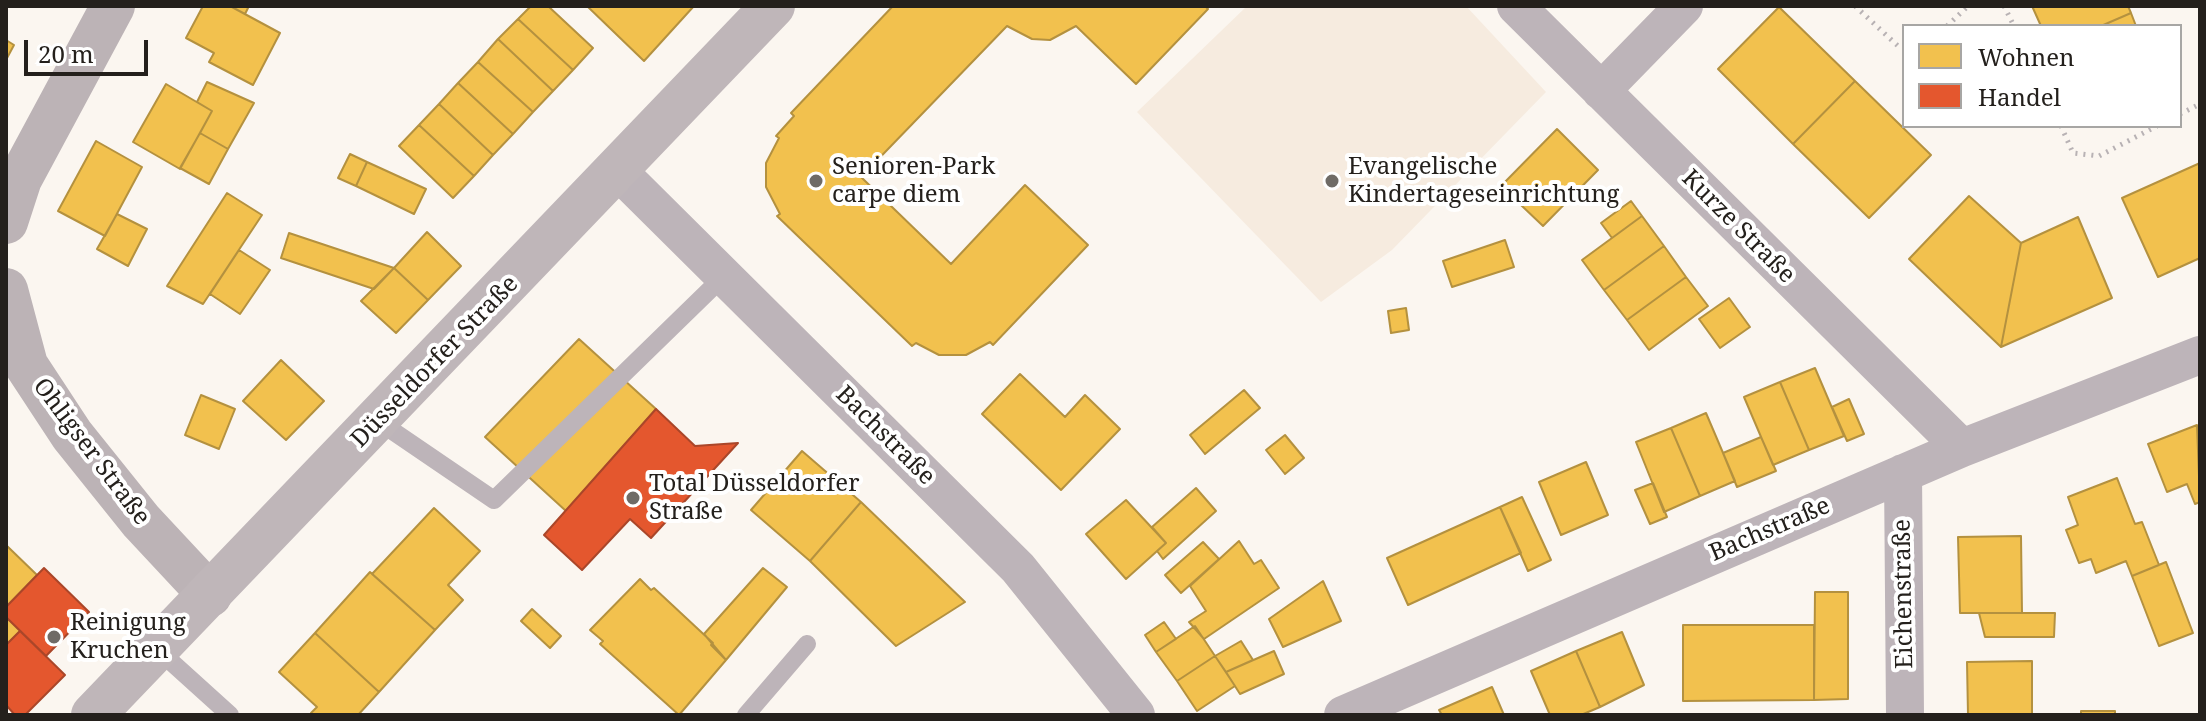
<!DOCTYPE html>
<meta charset="utf-8">
<style>
body{margin:0}
#map{position:relative;width:2206px;height:721px;overflow:hidden;background:#fbf6f0;font-family:"Noto Serif",serif}
canvas{display:block}
.frame{position:absolute;inset:0;border:8px solid #24201c;pointer-events:none}
.legend{position:absolute;left:1902px;top:24px;width:280px;height:104px;box-sizing:border-box;background:#fff;border:2px solid #a7a6a4;margin:0;padding:10px 14px;list-style:none;font-size:24px;color:#24201c}
.legend li{display:flex;align-items:center;gap:16px;height:40px}
.legend b{width:40px;border:2px solid #a7a6a4}
.scale{position:absolute;left:24px;top:40px;width:124px;height:36px;box-sizing:border-box;border:4px solid #24201c;border-top:0;padding-left:10px;font-size:24px;line-height:28px;white-space:nowrap;color:#24201c;-webkit-text-stroke:6px #fff;paint-order:stroke}
</style>
<div id="map">
<canvas width="2206" height="721"></canvas>
<div class="frame"></div>
<ul class="legend">
<li><b style="height:22px;background:#f2c14e"></b>Wohnen</li>
<li><b style="height:22px;background:#e4572e"></b>Handel</li>
</ul>
<div class="scale">20 m</div>
</div>
<script>
const context = document.querySelector('canvas').getContext('2d');
context.lineJoin = 'round';
function paint(path, color) {
  context.fillStyle = color;
  context.fill(path, 'evenodd');
}
function strokePath(path, color, width, dash) {
  context.strokeStyle = color;
  context.lineWidth = width;
  context.lineCap = dash ? 'butt' : 'round';
  context.setLineDash(dash || []);
  context.stroke(path);
}
function label(font, color, halo, rows, align = 'center') {
  context.font = font + ' "Noto Serif",serif';
  context.lineWidth = 8;
  context.setLineDash([]);
  context.textBaseline = 'middle';
  context.strokeStyle = halo;
  context.fillStyle = color;
  for (const [text, x, y, turn = 0] of rows) {
    context.save();
    context.translate(x, y);
    context.rotate((+turn || 0) * Math.PI / 180);
    context.textAlign = isNaN(turn) ? turn : align;
    if (halo) context.strokeText(text, 0, 0);
    context.fillText(text, 0, 0);
    context.restore();
  }
}
const built = new Path2D(`
 M1247 6H1466L1546 92 1392 250 1321 302 1137 112Z`);
const homes = new Path2D(`
 M203 6H230L280 33 253 85 209 62 214 53 186 38Z
 M230 6H249L245 14Z
 M531 6H548L593 48 573 70 518 19Z
 M587 6H694L644 61Z
 M893 6H1205L1208 9 1136 84 1076 26 1050 40 1032 39 1007 26 861 177 951 264 1025 185 1088 245 993 345 990 342 966 355H939L916 343 912 346 777 216 780 214 766 187V163L779 138 776 136 794 116 791 113Z
 M2032 6H2128L2131 13 2101 26H2041Z
 M1779 7 1855 81 1793 144 1718 69Z
 M2131 13 2136 26H2101Z
 M518 19 573 70 553 91 498 39Z
 M498 39 553 91 533 112 478 62Z
 M6 40 14 45 6 60Z
 M478 62 533 112 513 134 458 83Z
 M1855 81 1931 155 1869 218 1793 144Z
 M207 82 254 103 228 149 200 133 212 111 197 102Z
 M458 83 513 134 493 155 439 104Z
 M166 84 212 111 180 169 133 142Z
 M439 104 493 155 474 176 419 125Z
 M419 125 474 176 453 198 399 146Z
 M1557 129 1598 170 1543 226 1501 186Z
 M200 133 228 149 209 184 180 168Z
 M96 141 142 167 105 236 58 211Z
 M350 154 367 162 356 186 338 178Z
 M367 162 426 189 414 214 356 186Z
 M2200 163V258L2158 277 2122 198Z
 M227 193 262 215 203 304 167 286Z
 M1969 196 2021 243 2001 347 1909 259Z
 M1631 201 1642 216 1612 238 1601 223Z
 M117 214 147 229 128 266 97 249Z
 M1642 216 1664 246 1604 290 1582 260Z
 M2078 217 2112 298 2001 347 2021 243Z
 M427 232 461 266 428 300 394 268Z
 M289 233 394 268 374 289 281 258Z
 M1505 240 1514 267 1452 287 1443 261Z
 M1664 246 1686 277 1627 320 1604 290Z
 M239 250 270 270 240 314 210 294Z
 M394 268 428 300 396 333 361 301Z
 M1686 277 1708 306 1649 350 1627 320Z
 M1729 298 1750 327 1720 348 1699 319Z
 M1406 308 1409 330 1391 333 1388 311Z
 M579 339 656 409 566 511 485 437Z
 M281 360 324 401 286 440 243 401Z
 M1815 368 1844 436 1809 450 1780 382Z
 M1020 374 1065 417 1085 395 1120 429 1061 490 982 414Z
 M1780 382 1809 450 1773 465 1744 397Z
 M1244 390 1260 408 1205 454 1190 435Z
 M201 395 235 409 219 449 185 435Z
 M1849 399 1864 434 1847 441 1832 407Z
 M1706 413 1735 481 1700 496 1671 428Z
 M2197 425 2200 502 2195 504 2187 484 2167 492 2148 444Z
 M1671 428 1700 496 1664 512 1636 442Z
 M1285 435 1304 458 1285 474 1266 450Z
 M1761 437 1776 471 1737 487 1723 453Z
 M802 451 861 502 810 561 751 510Z
 M1586 462 1608 515 1561 535 1539 482Z
 M2117 478 2135 524 2142 522 2159 565 2132 576 2126 561 2096 573 2091 559 2079 563 2066 530 2078 525 2068 497Z
 M1653 483 1667 517 1650 524 1635 490Z
 M1196 488 1216 511 1163 559 1157 551 1166 543 1152 527Z
 M1522 497 1551 560 1528 571 1500 507Z
 M1126 500 1166 543 1126 579 1086 534Z
 M861 502 965 602 896 646 810 561Z
 M1500 507 1521 553 1408 605 1387 558Z
 M434 508 480 551 448 585 463 600 435 630 372 574Z
 M2021 536 2022 613H1960L1958 537Z
 M1239 541 1254 564 1261 560 1279 588 1204 639 1189 622 1206 611 1190 586Z
 M1203 542 1219 559 1181 593 1165 575Z
 M6 545 37 575 6 607Z
 M2166 562 2193 633 2159 646 2132 576Z
 M763 568 787 587 726 660 704 634Z
 M370 572 435 630 379 692 315 633Z
 M640 579 651 590 654 588 713 643 711 645 726 660 679 715 600 644 603 641 590 630Z
 M1323 581 1341 621 1283 647 1269 619Z
 M1815 592H1848V699L1814 700Z
 M532 609 561 636 550 648 521 621Z
 M1979 613H2055L2054 637H1985Z
 M6 617 20 631 6 645Z
 M1164 622 1176 639 1156 652 1145 635Z
 M1683 625H1814V700L1683 701Z
 M1195 626 1215 656 1177 681 1156 652Z
 M1622 632 1644 685 1600 707 1576 651Z
 M315 633 379 692 358 715H313L311 713 317 707 279 672Z
 M1241 641 1253 660 1226 672 1215 656Z
 M1274 651 1284 674 1240 694 1226 672Z
 M1576 651 1600 707 1581 715H1550L1531 671Z
 M1215 656 1235 686 1197 711 1177 681Z
 M2032 661V715H1968L1967 662Z
 M1492 687 1504 715H1442L1439 710Z
 M2081 711H2115V715H2081Z`);
const shops = new Path2D(`
 M656 409 695 446 738 443 651 538 630 519 582 570 544 535Z
 M44 568 89 612 46 656 6 617V607Z
 M20 631 65 675 25 715H15L6 705V645Z`);
const path = new Path2D(`
 M1855 6 1898 46H1904
 M2004 6 2014 26
 M1947 26 1968 6
 M2180 114 2200 104
 M2061 126 2073 153 2099 156 2157 126`);
const lane = new Path2D(`
 M378 421 494 500 724 276
 M157 649 230 715
 M746 715 807 644`);
const street = new Path2D(`
 M1516 6 1962 448
 M1601 91 1684 6
 M618 171 1018 568 1136 715
 M1903 473 1905 715
 M1343 715 1962 448 2200 355`);
const secondary = new Path2D(`
 M6 222 20 179 113 6
 M6 290 26 365 72 435 141 521 210 595`);
const primary = new Path2D(`
 M93 715 773 6`);
const markers = [
 [816,181,8,"#6f6b66"],
 [1332,181,8,"#6f6b66"],
 [633,498,8,"#6f6b66"],
 [54,637,8,"#6f6b66"]
];
const poiNames = [
 ["Senioren-Park",832,167],
 ["carpe diem",832,195],
 ["Evangelische",1348,167],
 ["Kindertageseinrichtung",1348,195],
 ["Total Düsseldorfer",649,484],
 ["Straße",649,512],
 ["Reinigung",70,623],
 ["Kruchen",70,651]
];
const streetNames = [
 ["Kurze Straße",1738,227,45],
 ["Düsseldorfer Straße",435,362,-46],
 ["Bachstraße",885,436,45],
 ["Ohligser Straße",91,452,53],
 ["Bachstraße",1770,530,-23],
 ["Eichenstraße",1904,594,-91]
];
paint(built, '#f6ebdf');
paint(homes, '#f2c14e');
strokePath(homes, '#b4913f', 2);
paint(shops, '#e4572e');
strokePath(shops, '#aa4629', 2);
strokePath(path, '#b8b2b4', 5, [2, 6]);
strokePath(lane, '#bdb4b9', 18);
strokePath(street, '#bdb4b9', 38);
strokePath(secondary, '#bcb3b6', 44);
strokePath(primary, '#bfb6b9', 44);
for (const [x, y, r, color] of markers) {
  const dot = new Path2D();
  dot.arc(x, y, r, 0, 2 * Math.PI);
  context.fillStyle = color;
  context.fill(dot);
  strokePath(dot, '#fff', 3);
}
label('24px', '#24201c', '#fff', poiNames, 'left');
label('24px', '#24201c', '#fff', streetNames);
</script>
